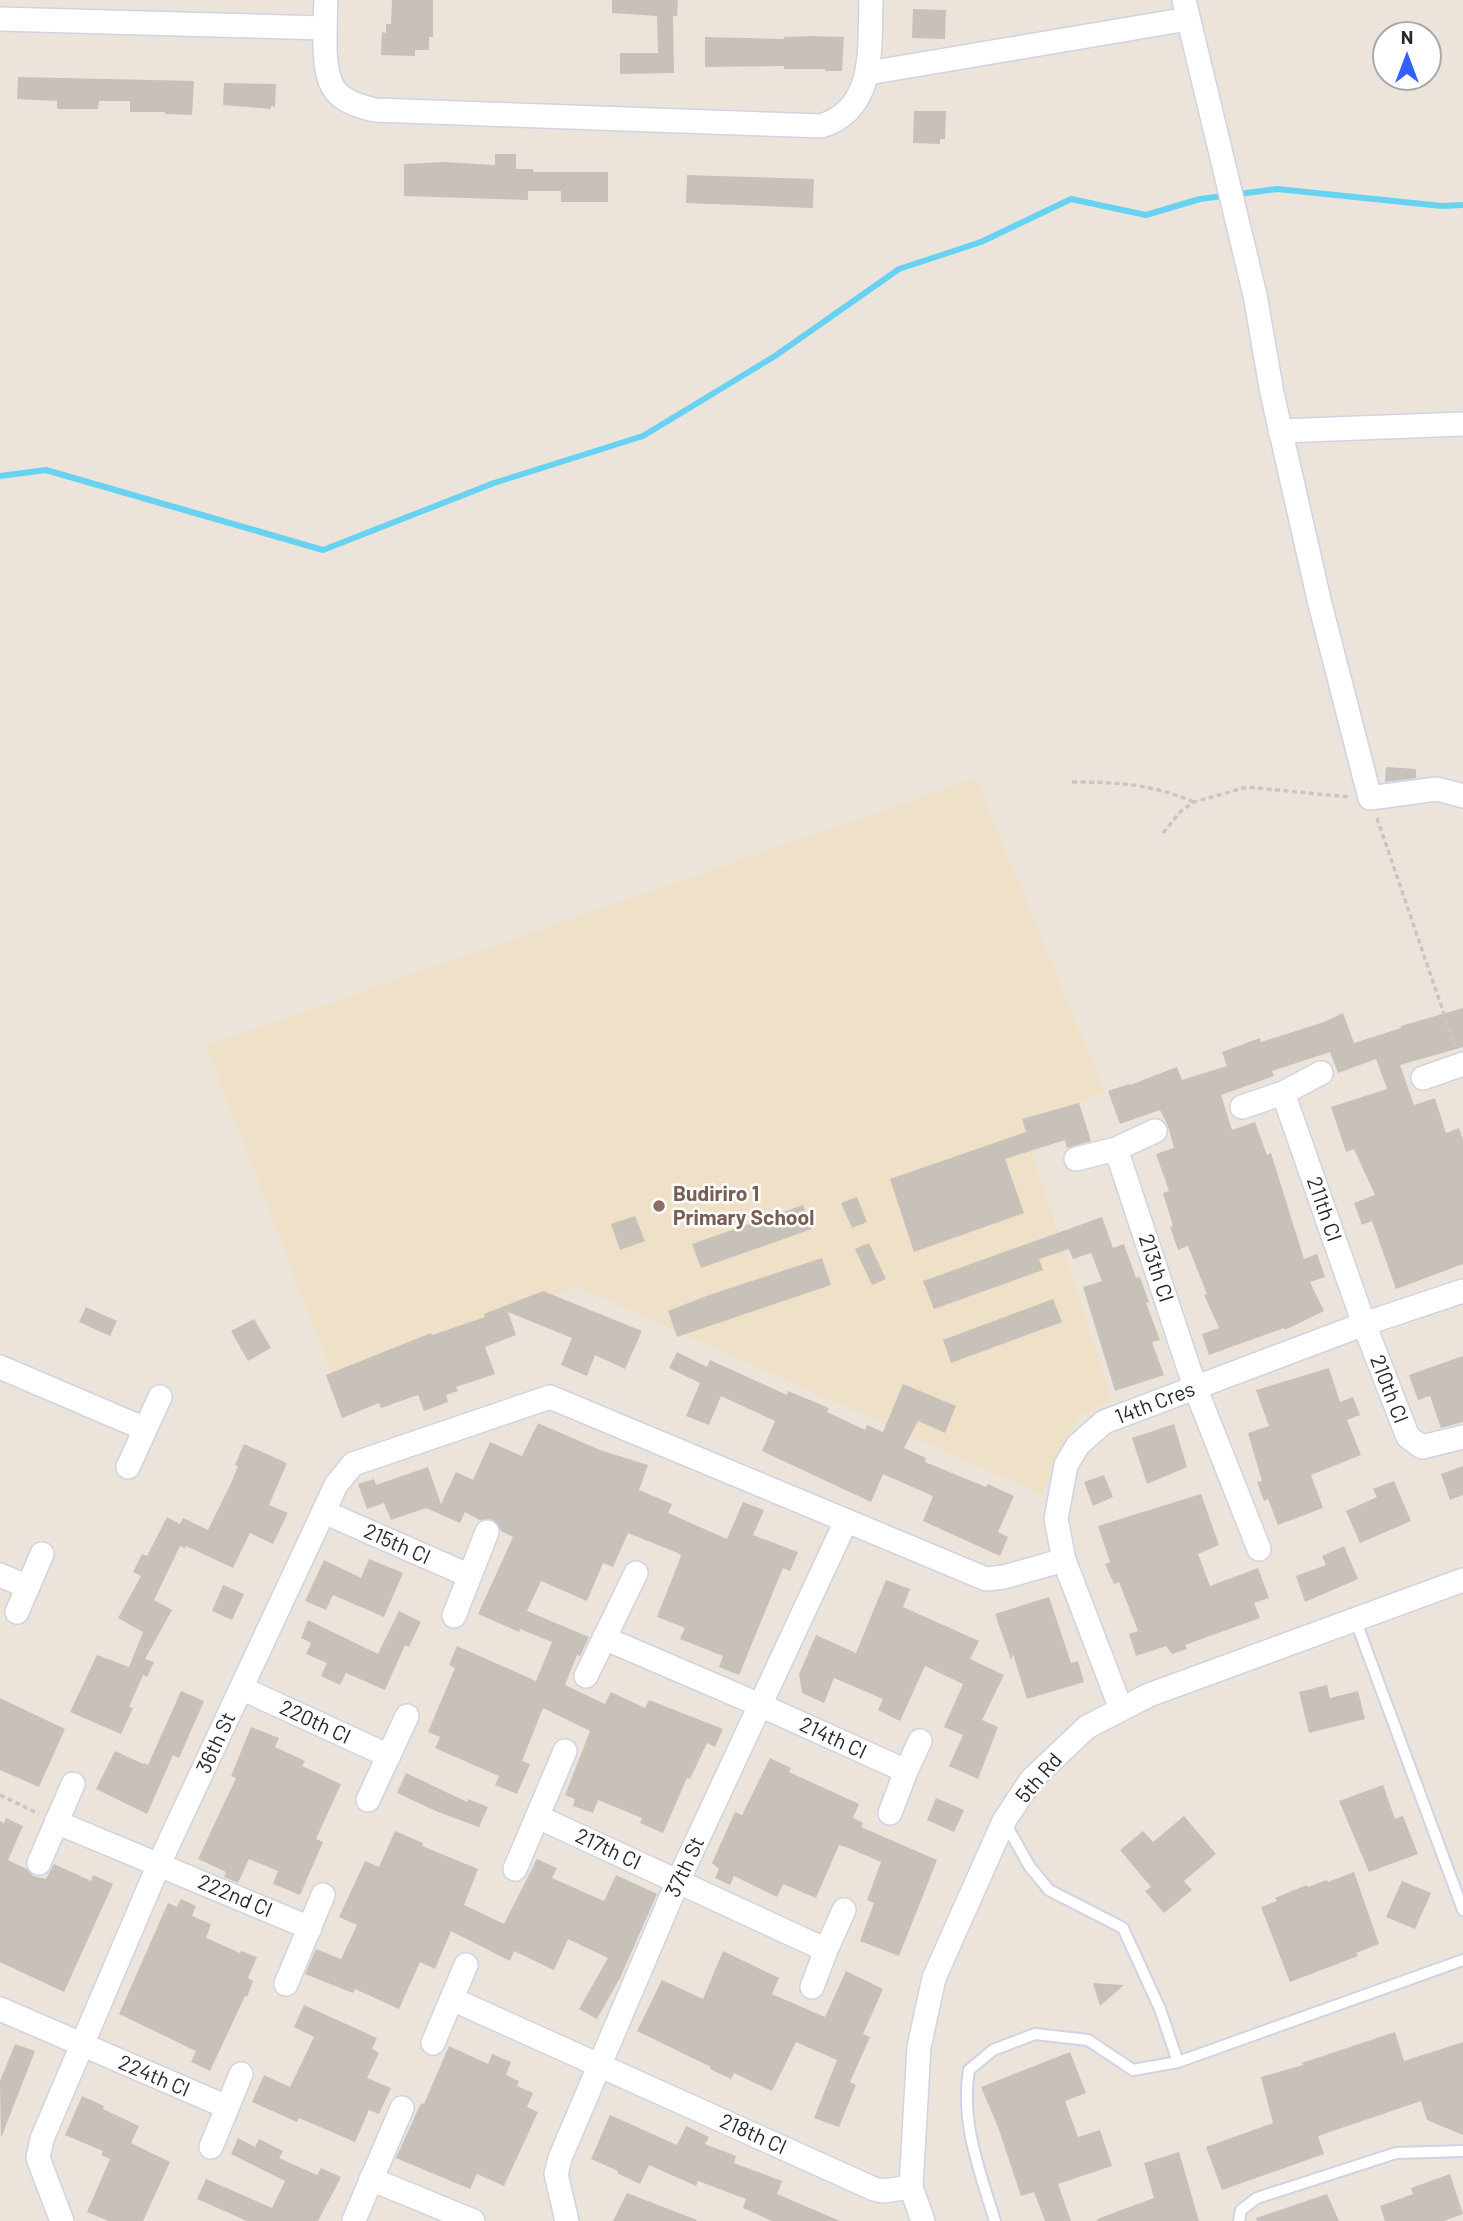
<!DOCTYPE html>
<style>
body{margin:0}
#map{position:relative;width:1463px;height:2221px;overflow:hidden;background:#ece4da;font-family:Barlow,sans-serif}
canvas{display:block}
.north{position:absolute;left:1372px;top:21px;width:70px;height:70px;box-sizing:border-box;background:#fff;border:2px solid #a9a9a9;border-radius:50%;rotate:0deg;font-size:19px;font-weight:700;line-height:28px;text-align:center;color:#292929}
.north::after{content:'';display:block;margin:auto;width:24px;height:32px;background:#3460ff;clip-path:polygon(50% 0,100% 100%,50% 72%,0 100%)}
</style>
<div id="map">
<canvas width="1463" height="2221"></canvas>
<div class="north">N</div>
</div>
<script>
const context = document.querySelector('canvas').getContext('2d');
context.lineJoin = 'round';
function paint(path, color) {
  context.fillStyle = color;
  context.fill(path, 'evenodd');
}
function strokePath(path, color, width, dash) {
  context.strokeStyle = color;
  context.lineWidth = width;
  context.lineCap = dash ? 'butt' : 'round';
  context.setLineDash(dash || []);
  context.stroke(path);
}
function label(font, color, halo, rows, align = 'center') {
  context.font = font + ' Barlow,sans-serif';
  context.lineWidth = 5;
  context.setLineDash([]);
  context.textBaseline = 'middle';
  context.strokeStyle = halo;
  context.fillStyle = color;
  for (const [text, x, y, turn = 0] of rows) {
    context.save();
    context.translate(x, y);
    context.rotate((+turn || 0) * Math.PI / 180);
    context.textAlign = isNaN(turn) ? turn : align;
    if (halo) context.strokeText(text, 0, 0);
    context.fillText(text, 0, 0);
    context.restore();
  }
}
const education = new Path2D(`
 M976 778 1105 1092 1024 1126 1112 1400 1078 1417 1042 1495 578 1287 332 1375 206 1046Z`);
const stream = new Path2D(`
 M0 476 46 470 323 550 494 483 643 436 775 356 899 269 981 242 1071 199 1146 215 1200 199 1277 189 1442 206 1463 205`);
const building = new Path2D(`
 M392 0H433V37H429V50H415V56L381 55 382 32 386 33V24H391Z
 M612 0H678L677 16H673L674 73 620 74V53H658L657 16 612 13Z
 M913 9 946 10 945 39 912 38Z
 M813 36 844 37 842 71H825V69H784V66L705 67V37L784 39V37Z
 M18 77 194 81 192 115 165 114V112H130V101H99L98 109H57V101L17 99Z
 M224 83 276 84 275 107 271 106V109L223 105Z
 M914 111H946L945 139H940V144L913 143Z
 M495 154H516V169H533V172H608V202H561V191H528V200L404 196V164L444 162 495 165Z
 M687 175 814 179 813 208 686 203Z
 M1386 767 1416 769V778L1385 782Z
 M1463 1008V1047L1400 1065 1414 1105 1435 1098 1446 1133 1459 1128 1463 1140V1264L1396 1289 1372 1221 1362 1225 1354 1203 1375 1195 1354 1149 1346 1152 1331 1107 1387 1089 1376 1059 1338 1073 1330 1052 1272 1071 1274 1076 1221 1095 1232 1130 1255 1122 1267 1155 1271 1153 1304 1259 1317 1254 1325 1277 1310 1282 1324 1311 1285 1330 1284 1328 1209 1355 1202 1334 1219 1328 1204 1295 1207 1294 1188 1246 1178 1250 1170 1227 1173 1226 1163 1193 1169 1191 1156 1154 1174 1148 1168 1126 1160 1110 1120 1124 1108 1091 1129 1084 1130 1085 1177 1067 1182 1080 1227 1066 1222 1052 1260 1038 1261 1042 1324 1022 1343 1013 1354 1043 1401 1028V1026Z
 M1079 1103 1091 1141 1067 1148 1065 1140 1005 1159 1024 1213 914 1252 890 1179 1026 1132 1022 1119Z
 M857 1197 867 1222 852 1228 841 1203Z
 M803 1205 812 1229 701 1268 692 1244Z
 M635 1216 645 1241 620 1250 611 1224Z
 M1102 1217 1113 1248 1124 1244 1136 1278 1140 1277 1149 1302 1146 1303 1160 1340 1152 1342 1164 1375 1115 1391 1083 1287 1102 1281 1091 1253 1073 1259 1069 1249 1039 1259 1043 1270 934 1309 923 1281Z
 M869 1243 886 1279 872 1285 855 1249Z
 M822 1258 831 1285 677 1337 668 1311 709 1295Z
 M543 1291 642 1331 625 1369 595 1355 587 1376 561 1365 572 1338 508 1312 516 1335 485 1347 495 1374 456 1387 458 1391 446 1395 448 1402 424 1411 418 1395 381 1408 379 1403 342 1418 326 1375 431 1333 432 1335 485 1317 484 1314Z
 M1053 1299 1062 1322 951 1363 943 1340Z
 M86 1307 117 1321 110 1336 79 1322Z
 M254 1319 271 1348 248 1361 231 1331Z
 M677 1352 707 1367 710 1360 787 1395 788 1391 829 1408 827 1412 865 1430 867 1425 883 1432 903 1384 956 1406 945 1433 918 1421 904 1448 926 1458 925 1462 986 1487 988 1484 1014 1496 998 1532 1008 1537 1000 1556 923 1521 933 1496 883 1474 871 1502 762 1451 775 1421 721 1396 709 1425 686 1416 700 1383 669 1368Z
 M1463 1356V1422L1441 1428 1430 1396 1418 1400 1409 1375Z
 M1329 1368 1340 1402 1353 1397 1360 1415 1347 1420 1361 1455 1311 1475 1323 1508 1278 1525 1268 1499 1264 1501 1257 1482 1262 1481 1248 1433 1269 1426 1256 1390Z
 M538 1423 600 1450 648 1465 639 1490 672 1504 668 1513 727 1539 743 1502 764 1510 753 1535 798 1552 790 1571 783 1568 739 1675 719 1667 723 1656 680 1639 685 1628 657 1617 681 1556 678 1553 628 1533 613 1567 603 1563 587 1601 541 1581 527 1611 589 1637 580 1656 577 1655 565 1685 605 1704 611 1692 645 1708 649 1700 723 1729 715 1747 707 1743 690 1779 687 1778 663 1833 640 1823 642 1818 598 1800 593 1813 573 1806 575 1799 565 1795 590 1731 543 1708 522 1761 530 1764 517 1794 495 1785 499 1776 435 1748 440 1737 428 1732 455 1668 449 1665 457 1646 536 1681 552 1642 520 1629 519 1632 478 1614 513 1537 501 1531 497 1523 491 1519 480 1520 465 1512 460 1523 426 1508 391 1520 384 1503 367 1509 358 1484 374 1479 376 1485 428 1467 441 1504 456 1472 473 1480 490 1442 522 1456Z
 M1174 1424 1187 1467 1147 1484 1132 1438Z
 M244 1444 287 1463 269 1505 288 1513 273 1544 250 1533 233 1568 186 1546 185 1548 180 1546 154 1600 172 1610 145 1659 154 1662 147 1677 143 1675 129 1707 133 1708 121 1734 70 1712 97 1655 129 1667 143 1632 118 1618 141 1576 133 1572 142 1554 147 1556 167 1517 180 1524 183 1518 208 1530 232 1481 238 1466 235 1465Z
 M1463 1466V1495L1450 1500 1441 1474Z
 M1104 1475 1113 1497 1093 1506 1084 1482Z
 M1394 1481 1411 1521 1360 1543 1346 1511 1377 1497 1373 1489Z
 M1201 1494 1219 1545 1198 1554 1210 1586 1258 1568 1269 1598 1254 1603 1260 1618 1185 1645 1187 1649 1172 1654 1166 1646 1136 1656 1129 1634 1138 1631 1119 1582 1114 1584 1105 1564 1110 1562 1098 1526Z
 M1344 1546 1358 1579 1305 1602 1296 1576 1326 1565 1322 1556Z
 M369 1559 403 1573 384 1617 333 1595 326 1610 305 1601 324 1560 361 1578Z
 M886 1580 910 1589 903 1607 979 1641 970 1659 1004 1675 982 1720 998 1727 978 1779 949 1766 963 1735 944 1727 963 1684 925 1666 900 1721 878 1710 883 1699 834 1678 824 1703 802 1693 799 1674 816 1635 856 1653Z
 M223 1585 244 1594 232 1620 212 1611Z
 M1049 1597 1071 1663 1078 1661 1084 1682 1027 1699 1013 1654 1011 1660 995 1614Z
 M399 1611 421 1622 409 1647 405 1645 385 1690 346 1673 340 1685 321 1676 327 1663 306 1654 311 1643 301 1638 308 1620 378 1654Z
 M1327 1685 1330 1698 1358 1691 1365 1719 1309 1733 1299 1692Z
 M181 1691 204 1701 179 1758 173 1755 147 1814 96 1789 115 1751 143 1764 144 1763 148 1765Z
 M0 1698 65 1729 39 1787 0 1770Z
 M251 1727 279 1738 275 1747 305 1761 302 1766 341 1784 316 1839 323 1842 300 1895 273 1884 278 1871 249 1859 238 1883 224 1877 226 1872 198 1859 236 1778 231 1776Z
 M770 1758 791 1768 789 1772 859 1804 853 1818 863 1823 861 1827 937 1860 899 1956 860 1941 874 1903 867 1900 881 1862 851 1849 839 1845 816 1898 783 1884 777 1897 734 1876 730 1885 715 1878 719 1869 712 1863 735 1812 742 1815Z
 M406 1773 467 1802 468 1799 488 1807 479 1827 438 1812 397 1793Z
 M1383 1785 1395 1819 1403 1816 1418 1854 1369 1872 1339 1801Z
 M936 1798 964 1810 954 1832 927 1820Z
 M1184 1816 1216 1854 1184 1881 1192 1890 1164 1913 1145 1891 1151 1887 1120 1850 1143 1831 1153 1842Z
 M6 1818 23 1826 8 1860 27 1869 33 1876 46 1879 54 1864 91 1881 93 1875 113 1884 64 1992 0 1962V1821L4 1823Z
 M395 1831 423 1843 422 1846 478 1869 464 1905 504 1924 537 1859 557 1868 552 1878 604 1901 616 1875 657 1894 620 1978 597 2019 579 2009 608 1958 568 1939 554 1970 514 1951 510 1961 451 1931 435 1969 420 1962 399 2009 355 1989 353 1993 305 1974 316 1949 341 1959 357 1925 339 1917 365 1861 379 1867Z
 M1354 1872 1379 1944 1356 1953 1358 1956 1290 1982 1261 1907 1277 1901 1275 1898 1307 1885 1308 1887 1327 1880 1328 1882Z
 M1402 1881 1431 1893 1415 1929 1386 1917Z
 M181 1899 196 1906 192 1916 211 1924 206 1938 240 1953 241 1951 257 1957 248 1978 253 1981 247 1997 245 1996 210 2071 191 2062 196 2051 119 2014 168 1903 177 1907Z
 M723 1951 779 1978 772 1994 825 2017 846 1971 883 1989 863 2034 870 2037 850 2082 856 2085 839 2127 814 2118 837 2060 796 2042 772 2091 734 2073 731 2079 710 2069 711 2067 637 2031 662 1980 703 1999Z
 M1093 1983 1124 1985 1100 2006Z
 M304 2005 377 2038 372 2049 379 2053 367 2078 391 2088 379 2114 369 2110 355 2142 299 2118 297 2122 252 2102 264 2075 290 2087 314 2037 294 2027Z
 M1395 2032 1404 2061 1463 2042V2135L1427 2120 1421 2101 1318 2136 1324 2154 1222 2190 1206 2147 1273 2123 1261 2077 1303 2065 1302 2063Z
 M15 2044 35 2051 1 2138 0 2081Z
 M449 2046 488 2064 492 2054 511 2062 506 2075 519 2081 517 2086 533 2093 527 2107 538 2112 504 2186 477 2174 470 2189 396 2158 421 2103 424 2104Z
 M1070 2052 1086 2093 1065 2101 1078 2137 1100 2130 1112 2166 1058 2184 1071 2221H1045L1034 2192 1021 2196 998 2127 981 2087Z
 M82 2096 104 2106 103 2109 139 2126 131 2143 170 2162 143 2221H109L87 2212 110 2159 101 2155 103 2151 65 2135Z
 M610 2115 677 2145 686 2126 709 2137 705 2144 736 2156 734 2163 782 2181 777 2194 840 2221H772L743 2208 746 2199 698 2181 696 2186 649 2165 640 2184 617 2173 618 2171 591 2159Z
 M238 2138 255 2147 259 2139 283 2151 279 2158 317 2175 321 2168 341 2177 318 2221H247L197 2199 206 2179 272 2208 285 2181 231 2154Z
 M1179 2152 1199 2221H1098L1097 2219 1154 2198 1144 2163Z
 M1450 2174 1463 2214 1444 2221H1385L1380 2206 1413 2194 1411 2188Z
 M627 2193 697 2220V2221H613Z
 M1327 2194 1339 2221H1257L1256 2218Z`);
const path = new Path2D(`
 M1072 782C1118 782 1151 784 1194 802
 M1377 818 1455 1046
 M1163 833 1181 811 1194 802 1247 787 1349 797
 M0 1795 39 1814`);
const lane = new Path2D(`
 M1355 1619 1463 1910
 M1004 1821 1030 1867 1049 1890 1123 1928 1160 2009 1178 2062
 M995 2221C980 2172 960 2121 969 2070L993 2050 1035 2034 1088 2040 1133 2070 1178 2062 1463 1960
 M1239 2221 1241 2210 1257 2198 1396 2153 1463 2151`);
const street = new Path2D(`
 M326 0C325 17 325 33 325 50 327 90 336 101 375 110L821 126C877 109 869 47 871 0
 M1184 0 1255 295 1272 393 1320 604 1370 798 1437 789 1463 796
 M0 19 325 28
 M868 73 1188 19
 M1280 431 1463 424
 M1423 1078 1463 1064
 M1283 1093 1321 1073
 M1242 1107 1283 1093 1364 1324 1408 1437 1422 1447 1463 1437
 M1155 1131 1116 1149 1195 1387 1259 1549
 M1076 1159 1116 1149
 M0 1367 145 1429
 M128 1467 160 1397
 M324 1512 470 1576
 M0 1575 28 1587
 M17 1612 42 1554
 M454 1616 487 1532
 M604 1638 760 1705 906 1771
 M586 1676 636 1573
 M241 1688 389 1756
 M1121 1709 1064 1560 1056 1519 1066 1465 1078 1445 1104 1422 1364 1324 1463 1291
 M368 1800 407 1716
 M890 1813 906 1771 920 1741
 M538 1817 826 1950 844 1910
 M56 1822 310 1928
 M39 1863 73 1784
 M515 1869 565 1751
 M286 1984 323 1895
 M812 1987 826 1950
 M452 1999 874 2189 883 2191 911 2187
 M0 2009 227 2107
 M433 2043 466 1965
 M211 2147 241 2074
 M371 2179 473 2221
 M354 2220 402 2108
 M62 2221 38 2158 42 2139 159 1864 336 1485 353 1464 550 1397 986 1579 1004 1577 1064 1560
 M567 2221 556 2174 560 2158 678 1881 846 1521
 M923 2221 911 2187 919 2047 934 1978 1004 1821 1031 1780 1087 1727 1149 1695 1463 1580`);
const markers = [
 [659,1206,7,"#8d6e63"]
];
const educationNames = [
 ["Budiriro 1",673,1194],
 ["Primary School",673,1218]
];
const streetNames = [
 ["211th Cl",1324,1209,71],
 ["213th Cl",1156,1268,72],
 ["210th Cl",1389,1389,69],
 ["14th Cres",1155,1403,-21],
 ["215th Cl",397,1544,24],
 ["220th Cl",315,1722,25],
 ["214th Cl",833,1738,25],
 ["36th St",216,1743,-65],
 ["5th Rd",1039,1778,-49],
 ["217th Cl",608,1849,25],
 ["37th St",685,1867,-65],
 ["222nd Cl",235,1896,23],
 ["224th Cl",154,2076,23],
 ["218th Cl",753,2134,24]
];
paint(education, '#eee1c8');
strokePath(stream, '#68d2f3', 6);
paint(building, '#c7c1ba');
strokePath(lane, '#cfd3e3', 14);
strokePath(street, '#cfd3e3', 26);
strokePath(path, '#c7c7c7', 3.5, [5, 3.5]);
strokePath(lane, '#fff', 10);
strokePath(street, '#fff', 23);
for (const [x, y, r, color] of markers) {
  const dot = new Path2D();
  dot.arc(x, y, r, 0, 2 * Math.PI);
  context.fillStyle = color;
  context.fill(dot);
  strokePath(dot, '#fff', 2.5);
}
label('bold 21px', '#785e54', '#fff', educationNames, 'left');
label('21px', '#292929', '#fff', streetNames);
</script>
